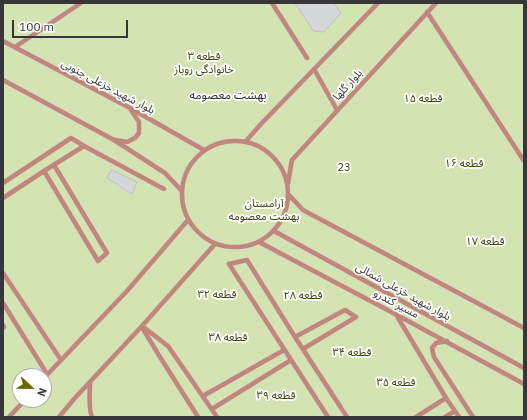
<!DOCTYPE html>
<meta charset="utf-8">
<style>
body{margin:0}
#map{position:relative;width:527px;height:420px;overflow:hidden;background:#f4f5fa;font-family:"IBM Plex Sans",sans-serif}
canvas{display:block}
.frame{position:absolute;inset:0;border:4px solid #373739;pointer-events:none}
.north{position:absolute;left:12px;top:368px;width:40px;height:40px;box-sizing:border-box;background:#fff;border:1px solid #afafb0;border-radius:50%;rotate:112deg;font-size:11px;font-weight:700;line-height:16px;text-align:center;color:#373739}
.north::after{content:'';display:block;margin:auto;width:14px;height:18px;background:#676907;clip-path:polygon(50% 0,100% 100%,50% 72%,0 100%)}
.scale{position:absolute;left:12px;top:20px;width:116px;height:18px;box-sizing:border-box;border:2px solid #373739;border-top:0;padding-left:5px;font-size:12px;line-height:14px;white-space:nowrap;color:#373739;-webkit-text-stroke:3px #fff;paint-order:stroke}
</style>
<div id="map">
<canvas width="527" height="420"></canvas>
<div class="frame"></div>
<div class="north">N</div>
<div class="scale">100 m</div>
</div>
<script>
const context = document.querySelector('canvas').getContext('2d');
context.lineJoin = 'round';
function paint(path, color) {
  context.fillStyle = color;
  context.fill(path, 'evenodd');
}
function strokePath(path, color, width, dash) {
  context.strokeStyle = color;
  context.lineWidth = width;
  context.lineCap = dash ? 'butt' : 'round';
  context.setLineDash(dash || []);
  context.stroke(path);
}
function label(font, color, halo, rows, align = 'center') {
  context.font = font + ' "IBM Plex Sans","Noto Sans Arabic",sans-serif';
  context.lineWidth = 3.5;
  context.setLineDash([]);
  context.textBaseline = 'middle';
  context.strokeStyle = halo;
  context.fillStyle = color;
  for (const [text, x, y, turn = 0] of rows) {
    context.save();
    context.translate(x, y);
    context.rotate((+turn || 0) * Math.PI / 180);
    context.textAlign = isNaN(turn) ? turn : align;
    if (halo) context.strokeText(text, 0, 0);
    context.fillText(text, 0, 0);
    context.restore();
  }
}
const green = new Path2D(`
 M3 3H524V417H3ZM20 376H44V400H20Z`);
const building = new Path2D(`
 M295 3H334L341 13 324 32 314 31Z
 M112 170 137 182 132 194 107 178Z`);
const lane = new Path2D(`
 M272 3 307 58
 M427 12 524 161
 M3 41 130 108 204 150
 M15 47 81 3
 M314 69 337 110
 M3 80 114 140 165 173 181 190
 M115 140 127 142 135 138 139 133V122L131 110
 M182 194a53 53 0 1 1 106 0a53 53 0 1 1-106 0Z
 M246 141 261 124 378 3
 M84 146 164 189
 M44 171 98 261 107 253 54 165
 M3 183 71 138 84 146 44 171 3 198
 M288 183 292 160 436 3
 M289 195 303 210 524 328
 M274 231 524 368
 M259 242 397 315 524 384
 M3 273 61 360
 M3 303 47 374
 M397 316 446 398 459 417
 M3 325 4 327 3 328
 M142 326 168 346 217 417
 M143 329 160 357 198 417
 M295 337 345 310 356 317 303 349
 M447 341 436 343 432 348 434 357 473 417
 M44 378 127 291 188 220
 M90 382C90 393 88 407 92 417
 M203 396 284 350
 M212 409 291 360
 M9 417 25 400
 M59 417 74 399 142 326 215 244
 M328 417 229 264 247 260 295 337 347 417
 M416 417 446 398
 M445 417 455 411`);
const parkNames = [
 ["قطعه ۳",204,57],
 ["خانوادگی روباز",204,70],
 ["قطعه ۱۵",423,99],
 ["قطعه ۱۶",464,164],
 ["23",344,168],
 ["آرامستان",264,204],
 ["بهشت معصومه",264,217],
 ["قطعه ۱۷",485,242],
 ["قطعه ۳۲",217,295],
 ["قطعه ۲۸",303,296],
 ["قطعه ۳۸",228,338],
 ["قطعه ۳۴",352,353],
 ["قطعه ۳۵",396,383],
 ["قطعه ۳۹",276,396]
];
const streetNames = [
 ["بلوار گلها",348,85,-48],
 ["بلوار شهید خزعلی جنوبی",108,87,28],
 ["بلوار شهید خزعلی شمالی",403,292,29],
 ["مسیر کندرو",396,304,28]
];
const neighbourhoodNames = [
 ["بهشت معصومه",228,96]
];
paint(green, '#d3e4b2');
paint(building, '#d6d7db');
strokePath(building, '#bfc0c5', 1);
strokePath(lane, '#d2d3d7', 5.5);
strokePath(lane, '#c18778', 4.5);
label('11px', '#354307', '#fff', parkNames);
label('11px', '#373739', '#fff', streetNames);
label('12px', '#2a2b2e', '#fff', neighbourhoodNames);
</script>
